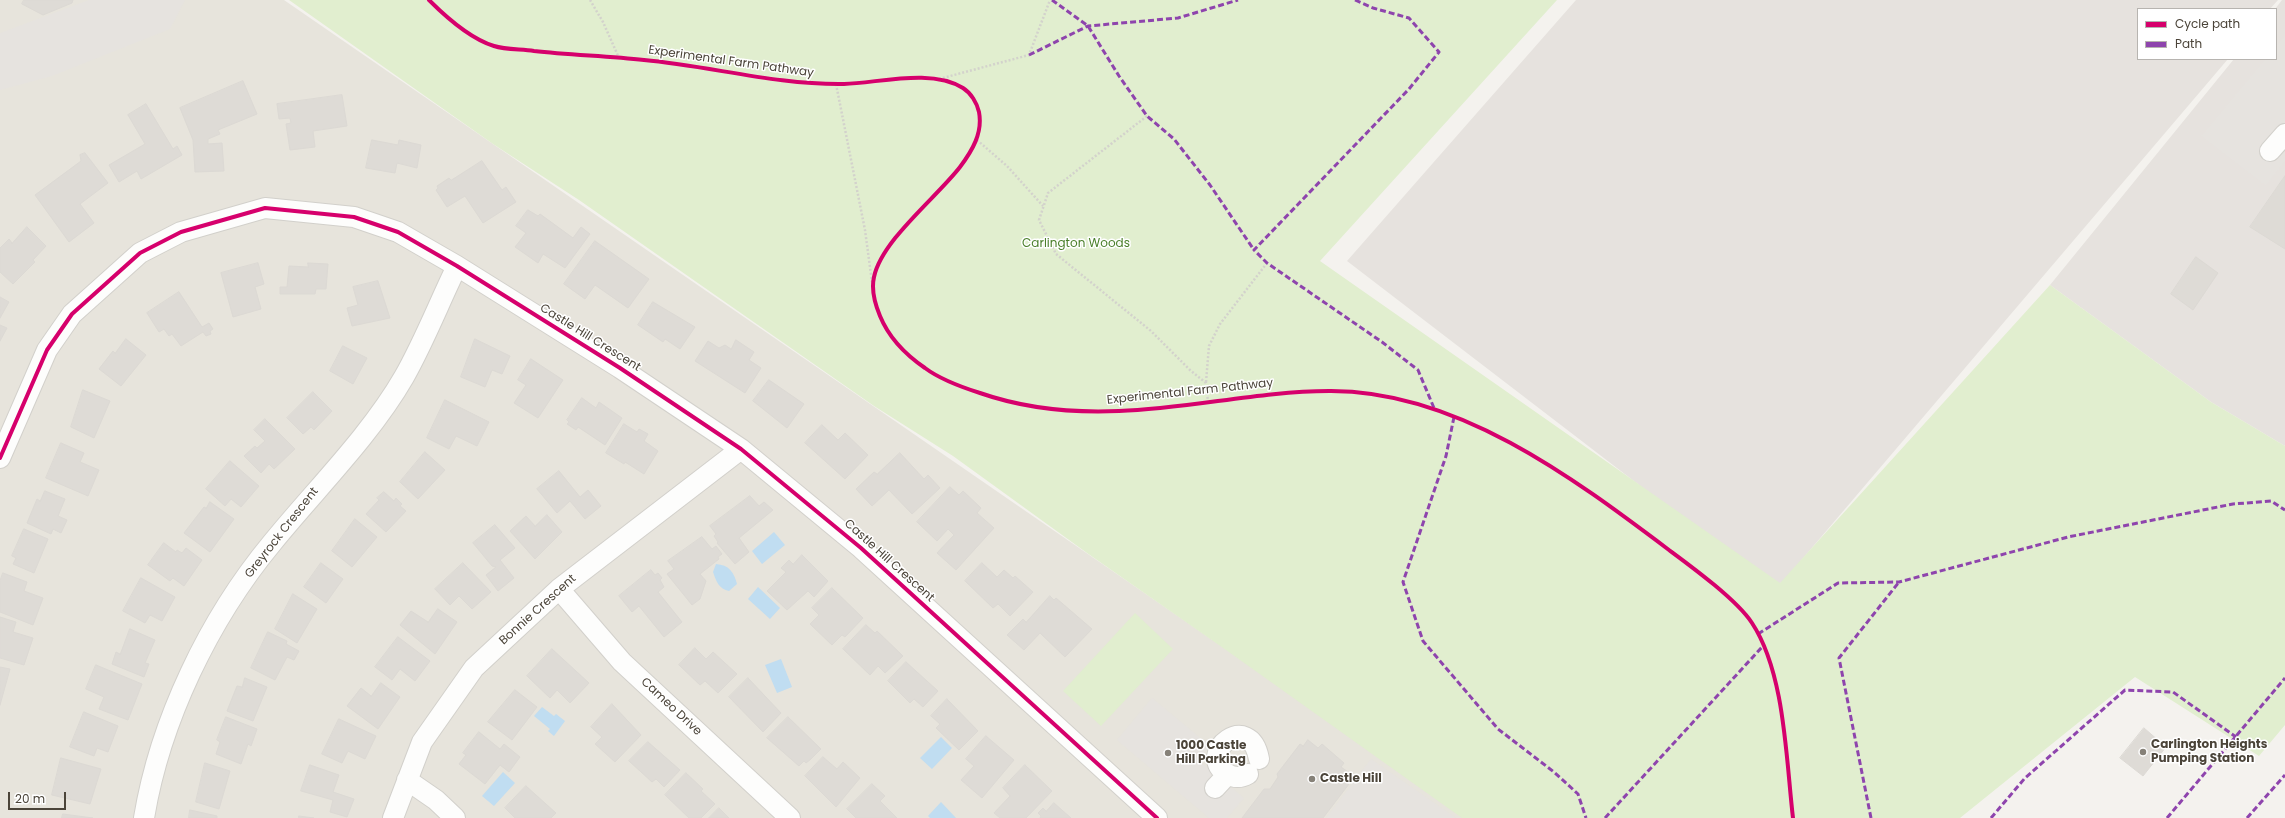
<!DOCTYPE html>
<style>
body{margin:0}
#map{position:relative;width:2285px;height:818px;overflow:hidden;background:#f4f2ee;font-family:Poppins,sans-serif}
canvas{display:block}
.legend{position:absolute;left:2137px;top:8px;width:140px;height:52px;box-sizing:border-box;background:#fff;border:1px solid #b7b4b0;margin:0;padding:5px 7px;list-style:none;font-size:12px;color:#4b4439}
.legend li{display:flex;align-items:center;gap:8px;height:20px}
.legend b{width:20px;border:1px solid #b7b4b0}
.scale{position:absolute;left:8px;top:792px;width:58px;height:18px;box-sizing:border-box;border:2px solid #4b4439;border-top:0;padding-left:5px;font-size:12px;line-height:14px;white-space:nowrap;color:#4b4439;-webkit-text-stroke:3px #fff;paint-order:stroke}
</style>
<div id="map">
<canvas width="2285" height="818"></canvas>
<ul class="legend">
<li><b style="height:5px;background:#d6006c"></b>Cycle path</li>
<li><b style="height:5px;background:#8e44ad"></b>Path</li>
</ul>
<div class="scale">20 m</div>
</div>
<script>
const context = document.querySelector('canvas').getContext('2d');
context.lineJoin = 'round';
function paint(path, color) {
  context.fillStyle = color;
  context.fill(path, 'evenodd');
}
function strokePath(path, color, width, dash) {
  context.strokeStyle = color;
  context.lineWidth = width;
  context.lineCap = dash ? 'butt' : 'round';
  context.setLineDash(dash || []);
  context.stroke(path);
}
function label(font, color, halo, rows, align = 'center') {
  context.font = font + ' Poppins,sans-serif';
  context.lineWidth = 3;
  context.setLineDash([]);
  context.textBaseline = 'middle';
  context.strokeStyle = halo;
  context.fillStyle = color;
  for (const [text, x, y, turn = 0] of rows) {
    context.save();
    context.translate(x, y);
    context.rotate((+turn || 0) * Math.PI / 180);
    context.textAlign = isNaN(turn) ? turn : align;
    if (halo) context.strokeText(text, 0, 0);
    context.fillText(text, 0, 0);
    context.restore();
  }
}
const residential = new Path2D(`
 M0 0H284L1471 818H0Z`);
const industrial = new Path2D(`
 M1576 0H2278L2270 9H2138V59H2228L1776 590 1347 261Z
 M2282 0H2285V446L2211 402 2050 285 2234 59H2276L2275 9Z`);
const green = new Path2D(`
 M289 0H1557L1320 261 1780 583 2050 285 2211 402 2285 446V725L2259 756 2135 677 1960 818H1462L1226 650 1087 553 953 456 874 406 579 200 493 144Z
 M1135 613 1173 649 1101 726 1063 691Z`);
const parking = new Path2D(`
 M89 0H185L170 29 52 76 0 90V33Z
 M2285 35V161L2266 186 2201 136 2265 59H2276V46Z
 M1152 698 1210 746 1198 760 1244 798 1227 818H1209L1117 740Z
 M1371 759 1456 818H1326Z`);
const water = new Path2D(`
 M774 532 785 545 762 564 752 551Z
 M716 564C729 565 734 572 737 584L729 591C719 589 716 581 713 572Z
 M758 587 780 608 770 619 748 599Z
 M781 659 792 687 777 693 765 665Z
 M542 707 554 716 556 714 565 721 554 736 548 731 550 729 534 716Z
 M941 737 952 748 932 769 920 758Z
 M503 772 515 783 494 806 482 796Z
 M941 802 956 818H930L928 816Z`);
const building = new Path2D(`
 M24 0H73L72 3 43 15 22 4Z
 M243 81 257 114 218 130 220 134 208 139V144L222 143 224 171 195 172 193 140 180 108Z
 M342 95 347 126 313 131 315 147 290 150 286 124 291 123 290 118 279 119 277 104Z
 M146 104 173 149 177 146 182 155 141 179 137 171 119 182 109 165 145 144 128 115Z
 M372 140 398 145 399 140 421 145 417 168 397 163 395 173 366 168Z
 M85 153 108 183 80 204 94 223 69 242 35 195 81 161 80 155Z
 M482 161 502 190 506 187 516 202 483 223 465 196 447 207 436 190 438 188 437 186 449 178 451 180Z
 M2285 176V249L2250 227Z
 M528 210 538 216 540 214 573 238 581 227 590 234 565 268 543 254 538 263 515 247 526 233 516 226Z
 M27 227 46 246 33 260 35 262 13 284 0 272V248L9 239 12 243Z
 M595 241 649 279 628 308 595 285 585 299 564 284Z
 M2196 257 2218 273 2193 310 2171 294Z
 M258 263 264 284 255 287 261 309 233 317 221 273Z
 M308 263 328 264 326 289H316L315 294H280V287H287L289 266 308 267Z
 M378 281 390 318 352 326 347 308 358 305 353 287Z
 M179 292 202 327 209 323 213 329 210 331 211 334 206 336 203 332 181 346 172 334 169 336 164 329 159 332 147 313Z
 M0 297 9 302 0 318Z
 M653 302 695 327 680 349 665 339 663 342 638 325Z
 M0 325 7 328 0 341Z
 M126 339 146 355 121 386 99 369 113 351 115 353Z
 M475 339 510 356 502 374 492 370 485 387 461 377Z
 M736 340 754 352 749 360 761 368 745 393 695 361 708 341 719 348 725 345 731 349Z
 M343 346 367 358 353 384 330 371Z
 M531 359 563 380 538 418 514 403 526 385 518 380Z
 M769 380 804 404 787 428 753 401Z
 M83 390 110 401 94 438 71 427Z
 M313 392 332 411 314 430 311 427 303 434 287 418Z
 M582 398 596 408 599 402 622 418 605 445 578 427 576 430 567 424 569 422 567 420Z
 M445 400 489 422 477 446 456 436 449 449 427 438Z
 M265 419 295 449 274 469 269 464 261 473 244 456 255 446 257 448 265 441 254 430Z
 M624 424 637 432 639 429 648 434 644 441 658 451 644 474 625 462 624 464 606 453Z
 M822 425 838 440 845 433 868 455 845 479 805 443Z
 M61 443 84 453 80 462 99 470 88 496 46 478Z
 M425 452 445 470 418 499 400 482Z
 M900 453 924 479 928 475 940 488 912 514 889 490 872 506 856 489 874 472 877 474Z
 M230 461 259 486 241 507 231 499 225 506 206 489Z
 M559 471 580 497 588 490 601 506 585 519 570 501 557 513 537 489Z
 M950 487 959 495 963 491 981 508 977 513 994 528 956 570 937 553 954 535 948 529 937 541 917 522Z
 M45 491 65 499 58 516 67 520 61 533 53 529 51 534 27 523 37 499 40 501Z
 M384 492 394 501 396 498 402 504 400 506 406 511 386 532 366 514 379 500 377 498Z
 M750 496 759 506 764 502 773 510 739 538 749 552 735 564 717 543 718 542 714 536 716 534 710 526Z
 M210 502 234 519 210 552 184 533 204 507 206 508Z
 M547 515 562 532 535 559 510 531 526 516 535 526Z
 M355 519 377 537 352 567 332 551Z
 M495 525 515 548 500 560 514 578 498 591 486 575 496 567 492 566 473 543Z
 M24 529 48 539 34 573 13 564 16 558 12 556Z
 M702 537 712 549 716 546 722 554 718 557 719 559 700 574 706 581 700 599 692 605 667 574 674 569 668 561Z
 M164 543 176 552 177 550 182 553 186 548 202 560 184 586 173 578 170 581 148 565Z
 M802 555 828 581 814 597 808 591 787 610 767 591 786 572 781 568 789 560 793 564Z
 M321 563 343 579 326 603 304 587Z
 M463 563 491 592 472 609 459 596 450 605 435 589Z
 M982 563 997 577 1004 570 1013 578 1015 576 1033 592 1010 616 998 604 993 608 965 581Z
 M651 570 655 575 658 573 662 578 660 580 664 587 658 592 682 622 664 637 639 606 632 612 619 596Z
 M3 573 27 582 24 591 43 598 33 625 0 612V581Z
 M141 578 175 597 162 621 150 615 145 623 123 611Z
 M832 588 863 618 845 637 842 635 832 645 810 624 819 615 812 608Z
 M293 594 317 609 297 643 275 629Z
 M1050 596 1054 600 1056 598 1092 629 1065 657 1040 633 1024 650 1007 635 1023 619 1026 622Z
 M438 609 457 622 435 654 400 625 411 611 428 622Z
 M0 617 16 622 13 632 33 638 24 665 0 658Z
 M866 625 875 633 877 631 903 656 885 673 878 666 870 675 843 649Z
 M130 629 155 640 145 663 149 664 144 677 112 664 116 652 120 654Z
 M268 632 287 641 286 644 299 651 294 660 287 657 275 680 251 668Z
 M398 637 430 661 415 681 400 669 392 680 375 667Z
 M695 648 706 659 713 652 737 674 718 693 705 681 700 685 679 665Z
 M552 649 589 683 570 703 557 690 550 698 527 676Z
 M906 662 938 691 923 707 914 699 910 703 888 681Z
 M96 665 142 684 128 720 99 709 104 697 86 689Z
 M0 667 10 669 0 705Z
 M245 678 267 687 253 721 227 711 237 686 242 687Z
 M748 678 781 713 763 732 729 697Z
 M381 683 400 697 378 729 347 706 361 688 371 696Z
 M515 690 537 707 512 740 488 722Z
 M947 699 978 731 959 750 936 728 940 724 931 716Z
 M612 704 641 735 615 762 595 744 602 737 591 727Z
 M84 712 118 726 108 752 97 748 94 756 70 747Z
 M226 717 257 729 251 746 248 744 241 764 216 754 220 742 217 740Z
 M788 717 821 749 811 759 806 763 804 761 799 766 767 738Z
 M339 719 376 736 365 759 348 751 342 763 322 754Z
 M2144 728 2166 747 2143 776 2120 758Z
 M479 732 500 749 504 744 520 757 509 772 500 765 485 784 459 764 466 755 463 753Z
 M986 736 1014 760 982 798 961 780 974 766 966 759Z
 M1308 740 1318 748 1322 744 1344 763 1341 767 1351 774 1345 781 1349 784 1323 818H1242L1264 789H1270L1278 777 1277 774 1300 744 1303 746Z
 M648 742 680 770 664 787 656 779 652 782 629 761Z
 M823 757 837 769 843 762 860 778 836 807 805 776Z
 M61 758 101 769 90 804 52 795Z
 M205 763 230 771 219 809 196 802Z
 M310 765 339 775 333 792 354 799 347 817 330 812 333 800 301 791Z
 M1025 765 1052 791 1026 818H1000L994 813 1010 796 1003 788Z
 M686 773 703 789 701 791 715 804 701 818H689L665 795Z
 M872 784 885 796 880 801 897 818H856L847 809Z
 M526 786 556 813 551 818H515L505 808Z
 M1054 803 1071 818H1040L1041 816 1038 813 1043 808 1046 811Z
 M719 808 729 818H709Z
 M190 810 217 816V818H189Z
 M63 814 93 818H62Z
 M299 816 314 818H299Z`);
const path = new Path2D(`
 M590 0 603 22 619 58
 M939 79 1029 55 1050 0
 M836 84 865 230 872 282
 M1147 116 1048 193 1039 220 1056 254 1151 331 1190 370 1206 383 1208 402
 M977 140 1007 166 1043 206
 M1206 382 1209 346 1220 324 1267 263`);
const minor = new Path2D(`
 M2270 151 2285 134
 M0 458 47 350 72 314 140 253 181 232 265 208 354 217 398 232 457 266 620 368 741 449 861 548 1157 818
 M559 589 622 662 790 818
 M1248 774C1241 778 1234 778 1227 774 1195 753 1250 709 1259 759
 M407 780 436 800 455 818
 M1215 788 1228 774
 M144 818C160 721 209 619 272 543 315 490 370 436 404 377 424 342 439 303 457 266
 M393 818 422 742 474 668 559 589 741 449`);
const quiet = new Path2D(`
 M1052 0 1088 26 1119 76 1147 116 1174 139 1210 185 1254 250
 M1355 0 1373 8 1409 18 1439 52 1409 89 1254 250 1267 263 1382 342 1418 370 1434 408
 M1029 55 1088 26 1178 18 1238 0
 M1454 417 1446 456 1403 582 1423 641 1498 729 1554 772 1578 794 1586 818
 M1758 634 1838 583 1899 582 2068 537 2233 504 2271 501 2285 510
 M1605 818 1763 646
 M1871 818 1839 658 1899 582
 M1991 818 2025 778 2125 690 2173 692 2236 737
 M2167 818 2285 678
 M2247 818 2285 775`);
const cycleway = new Path2D(`
 M429 0C446 17 471 39 494 46 506 50 521 49 534 51 570 55 607 56 644 60 711 66 775 85 844 84 879 83 931 68 963 88 971 93 977 103 979 112 983 133 972 151 960 167 936 198 882 240 874 277 871 290 875 304 880 316 889 338 906 355 925 368 941 380 961 387 980 393 1023 408 1073 413 1119 411 1189 409 1259 391 1329 391 1456 390 1572 477 1669 550 1692 567 1737 600 1752 623 1785 673 1786 759 1793 818
 M0 458 47 350 72 314 140 253 181 232 265 208 354 217 398 232 457 266 620 368 741 449 861 548 1157 818`);
const markers = [
 [2143,752,4,"#868178"],
 [1168,753,4,"#868178"],
 [1312,779,4,"#868178"]
];
const streetNames = [
 ["Experimental Farm Pathway",731,62,8],
 ["Castle Hill Crescent",590,338,32],
 ["Experimental Farm Pathway",1190,392,-6],
 ["Greyrock Crescent",282,533,-52],
 ["Castle Hill Crescent",889,561,42],
 ["Bonnie Crescent",538,610,-42],
 ["Cameo Drive",671,707,43]
];
const parkNames = [
 ["Carlington Woods",1076,244]
];
const poiNames = [
 ["Carlington Heights",2151,745],
 ["Pumping Station",2151,759],
 ["1000 Castle",1176,746],
 ["Hill Parking",1176,760],
 ["Castle Hill",1320,779]
];
paint(residential, '#e7e4dc');
paint(industrial, '#e6e2de');
paint(green, '#e1eecf');
paint(parking, '#e6e3df');
paint(water, '#c0ddf1');
paint(building, '#dedbd6');
strokePath(building, '#dcd9d4', 1);
strokePath(minor, '#d2d0cb', 22);
strokePath(path, '#d3d2cc', 2.5, [2, 2]);
strokePath(minor, '#fdfdfc', 20);
strokePath(quiet, '#8e44ad', 3, [6, 3]);
strokePath(cycleway, '#d6006c', 4);
for (const [x, y, r, color] of markers) {
  const dot = new Path2D();
  dot.arc(x, y, r, 0, 2 * Math.PI);
  context.fillStyle = color;
  context.fill(dot);
  strokePath(dot, '#fff', 1.5);
}
label('12px', '#4b4439', '#fff', streetNames);
label('12px', '#4a7f2a', '#fff', parkNames);
label('bold 12px', '#4b4439', '#fff', poiNames, 'left');
</script>
